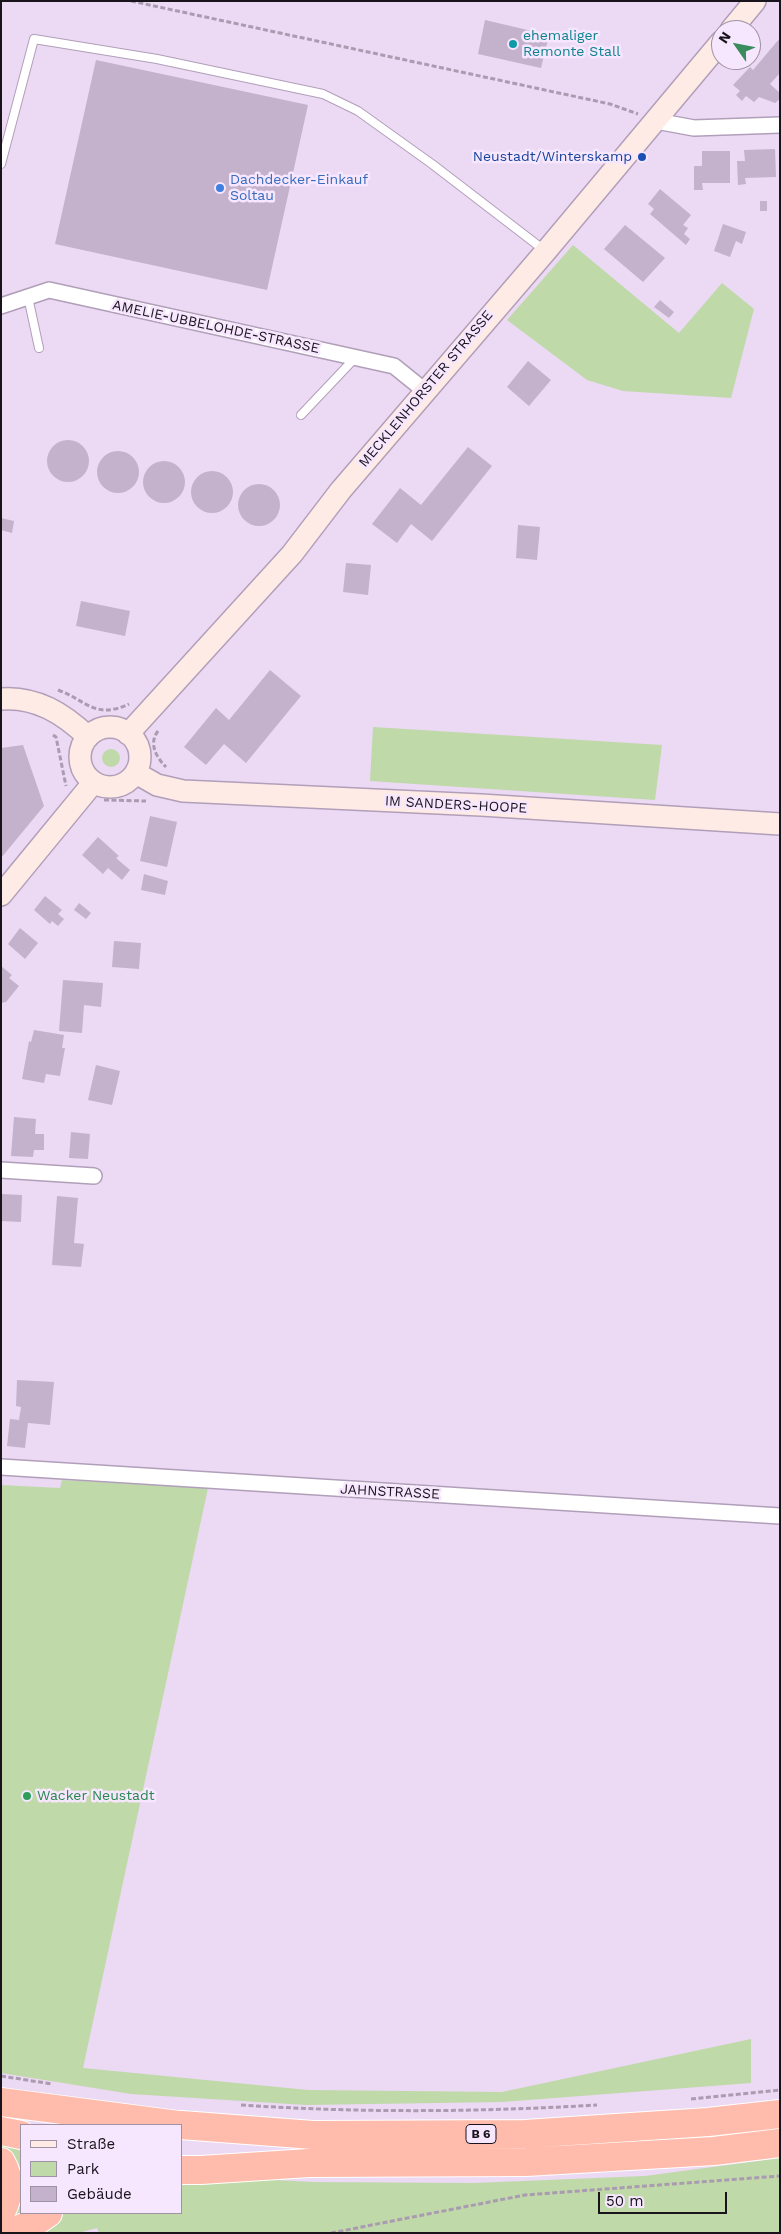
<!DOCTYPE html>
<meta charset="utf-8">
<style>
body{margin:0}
#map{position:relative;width:781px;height:2234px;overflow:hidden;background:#ecd9f4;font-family:"Work Sans",sans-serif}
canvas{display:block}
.frame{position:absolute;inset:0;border:2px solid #19131c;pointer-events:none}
.legend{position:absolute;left:20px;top:2124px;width:162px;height:90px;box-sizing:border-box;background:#f7e7fe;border:1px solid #9e92a4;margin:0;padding:6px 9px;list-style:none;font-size:15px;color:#19131c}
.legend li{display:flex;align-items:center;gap:10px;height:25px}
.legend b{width:25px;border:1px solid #9e92a4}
.north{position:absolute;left:711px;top:20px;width:50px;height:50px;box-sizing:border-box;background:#f7e7fe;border:1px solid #9e92a4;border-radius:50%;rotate:303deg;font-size:14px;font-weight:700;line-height:20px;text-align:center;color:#19131c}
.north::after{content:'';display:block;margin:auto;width:18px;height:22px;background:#3b8c5c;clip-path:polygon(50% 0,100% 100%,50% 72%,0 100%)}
.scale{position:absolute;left:598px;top:2192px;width:129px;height:22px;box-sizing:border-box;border:2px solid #19131c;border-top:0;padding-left:6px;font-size:15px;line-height:18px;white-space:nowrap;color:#19131c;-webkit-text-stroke:4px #f7e7fe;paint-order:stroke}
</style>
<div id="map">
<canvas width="781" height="2234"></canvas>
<div class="frame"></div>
<ul class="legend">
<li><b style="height:6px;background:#ffebe6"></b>Straße</li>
<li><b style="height:14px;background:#bfd9a9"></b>Park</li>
<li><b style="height:14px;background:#c4b2cc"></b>Gebäude</li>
</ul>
<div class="north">N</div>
<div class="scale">50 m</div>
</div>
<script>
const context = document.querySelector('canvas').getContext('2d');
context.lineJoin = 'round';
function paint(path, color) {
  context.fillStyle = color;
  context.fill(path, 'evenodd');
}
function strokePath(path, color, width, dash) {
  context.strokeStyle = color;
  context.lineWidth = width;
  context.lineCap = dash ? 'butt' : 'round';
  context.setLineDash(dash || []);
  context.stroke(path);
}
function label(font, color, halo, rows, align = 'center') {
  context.font = font + ' "Work Sans",sans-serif';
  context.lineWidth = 5;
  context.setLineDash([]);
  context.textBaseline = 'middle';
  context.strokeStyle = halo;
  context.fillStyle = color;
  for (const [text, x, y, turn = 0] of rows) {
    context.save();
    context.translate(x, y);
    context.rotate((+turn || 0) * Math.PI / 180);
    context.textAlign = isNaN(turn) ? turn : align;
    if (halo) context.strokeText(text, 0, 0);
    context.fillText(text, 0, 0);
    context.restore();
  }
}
const green = new Path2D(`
 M573 245 679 333 722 283 754 309 731 398 623 391 587 380 507 320Z
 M373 727 662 745 655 800 370 781Z
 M102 758a9 9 0 1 1 18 0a9 9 0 1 1-18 0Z
 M62 1480 208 1488 83 2068 308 2090 502 2092 751 2039V2083L502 2102 306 2105 131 2094 1 2073V1485L60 1488Z
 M1 2141 21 2144V2213H28L1 2227Z
 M780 2158V2233H99L97 2228 78 2233H27L59 2213H181V2175L314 2182 473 2183 645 2176Z`);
const building = new Path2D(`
 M485 20 549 35 541 68 478 54Z
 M780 38V73L770 84 780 93V99L775 103 759 97 754 102 746 96 742 101 736 95 740 91 733 85 750 67 753 70Z
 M96 60 308 105 267 290 55 244Z
 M775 149 776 177 745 178 746 184 738 185 737 161H745L744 150Z
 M702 151H730V183H702L703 190H694V166H702Z
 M660 189 691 215 683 225 688 228 684 234 690 239 686 245 650 214 654 209 648 204Z
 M760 201H767V211H760Z
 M723 224 746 232 742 244 736 241 730 257 714 251Z
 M625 225 665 258 643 282 604 249Z
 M660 300 674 312 669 318 654 307Z
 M528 361 551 380 529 406 507 387Z
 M47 461a21 21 0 1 1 42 0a21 21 0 1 1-42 0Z
 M468 447 492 466 432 541 411 524 397 543 372 524 400 488 421 505Z
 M97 472a21 21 0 1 1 42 0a21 21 0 1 1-42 0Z
 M143 482a21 21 0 1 1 42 0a21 21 0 1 1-42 0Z
 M191 492a21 21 0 1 1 42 0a21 21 0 1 1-42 0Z
 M238 505a21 21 0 1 1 42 0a21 21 0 1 1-42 0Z
 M1 518 14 521 12 533 1 530Z
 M518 525 540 527 537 560 516 558Z
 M346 563 371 565 368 595 343 592Z
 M81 601 130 611 125 636 76 626Z
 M270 670 301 696 246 763 224 744 206 765 184 747 216 708 229 720Z
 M23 745 44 806 1 858V748Z
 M150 816 177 822 167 867 140 861Z
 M98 837 119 856 116 858 130 870 122 880 108 868 103 874 82 855Z
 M144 874 168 881 165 895 141 890Z
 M45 896 62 910 58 914 64 919 58 926 52 921 50 924 34 910Z
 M79 903 91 913 86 919 74 910Z
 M20 928 38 943 25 959 8 944Z
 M114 941 141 943 139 969 112 967Z
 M1 966 12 975 9 978 19 986 6 1002 1 1003Z
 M63 980 103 983 101 1007 84 1005 82 1033 59 1031Z
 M34 1030 64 1035 62 1048H65L60 1076 46 1074 44 1083 22 1079 29 1041 31 1042Z
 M96 1065 120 1071 112 1105 88 1100Z
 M14 1117 36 1119 35 1134H44V1150H34L33 1157 11 1156Z
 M71 1132 90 1134 88 1159 69 1158Z
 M1 1194 22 1195 21 1222 1 1221Z
 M57 1196 78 1198 74 1243 84 1244 81 1267 52 1265Z
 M17 1380 54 1382 50 1425 28 1423 25 1448 7 1446 10 1419 19 1420 21 1407 16 1406Z`);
const path = new Path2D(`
 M131 1 610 104 638 114
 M58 690C86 700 95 720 129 704
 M158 731C148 744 157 758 166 767
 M53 735 56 737 66 786
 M104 800 146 801
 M1 2076 52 2084
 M691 2099 780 2090
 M241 2105C360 2113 479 2112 597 2105
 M331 2233 525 2195 780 2176`);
const lane = new Path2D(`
 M1 164 34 39 157 59 323 94 358 111 432 164 544 250
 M28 297 39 348
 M301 415 355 358`);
const street = new Path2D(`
 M656 121 694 128 780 125
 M1 306 49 290 394 366 425 391
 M1 1170 94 1176
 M1 1467 780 1516`);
const secondary = new Path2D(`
 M731 30 755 1
 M1 699C36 696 64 714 88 737
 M80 757a30 30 0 1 1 60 0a30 30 0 1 1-60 0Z
 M128 734 292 554 341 490 546 251 721 42
 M136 773 157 785 183 791 481 805 780 824
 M1 895 93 783`);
const highway = new Path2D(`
 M1 2102 178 2125
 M181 2125 313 2135 525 2134 708 2122 780 2114
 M1 2131 21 2135
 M1 2162C11 2180 10 2194 1 2212
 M181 2170H201L309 2163 526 2162 714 2151 780 2143
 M12 2233 35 2222 48 2213`);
const markers = [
 [513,44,5,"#0f9aa8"],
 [642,157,5,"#1a4fb4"],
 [220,188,5,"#3f7fe0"],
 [27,1796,5,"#2e9e5b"]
];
const shields = [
 [481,2134,30]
];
const shieldNames = [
 ["B 6",481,2134]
];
const cultureNames = [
 ["ehemaliger",523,36],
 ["Remonte Stall",523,52]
];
const transitNames = [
 ["Neustadt/Winterskamp",632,157]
];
const shopNames = [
 ["Dachdecker-Einkauf",230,180],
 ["Soltau",230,196]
];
const streetNames = [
 ["AMELIE-UBBELOHDE-STRASSE",216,327,12],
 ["MECKLENHORSTER STRASSE",426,389,-50],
 ["IM SANDERS-HOOPE",456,805,3],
 ["JAHNSTRASSE",390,1492,3]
];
const leisureNames = [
 ["Wacker Neustadt",37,1796]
];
paint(green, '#bfd9a9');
paint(building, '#c4b2cc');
strokePath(lane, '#b19fb9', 10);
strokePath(street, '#b19fb9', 18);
strokePath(secondary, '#b19fb9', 24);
strokePath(highway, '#fff', 30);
strokePath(path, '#aa9bb0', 3, [5, 2.5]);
strokePath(lane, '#fff', 8);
strokePath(street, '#fff', 15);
strokePath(secondary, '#ffebe6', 21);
strokePath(highway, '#ffbcac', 28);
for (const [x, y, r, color] of markers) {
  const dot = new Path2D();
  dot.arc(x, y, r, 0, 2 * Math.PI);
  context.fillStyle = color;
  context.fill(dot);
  strokePath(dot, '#f7e7fe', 2);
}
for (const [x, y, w] of shields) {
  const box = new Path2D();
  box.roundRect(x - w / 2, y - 9.5, w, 19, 4);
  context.fillStyle = '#f7e7fe';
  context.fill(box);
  strokePath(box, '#19131c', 1);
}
label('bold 12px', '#19131c', null, shieldNames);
label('14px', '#0d838f', '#f7e7fe', cultureNames, 'left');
label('14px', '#164399', '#f7e7fe', transitNames, 'right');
label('14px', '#366cbe', '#f7e7fe', shopNames, 'left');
label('14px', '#19131c', '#f7e7fe', streetNames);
label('14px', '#27864d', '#f7e7fe', leisureNames, 'left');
</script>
